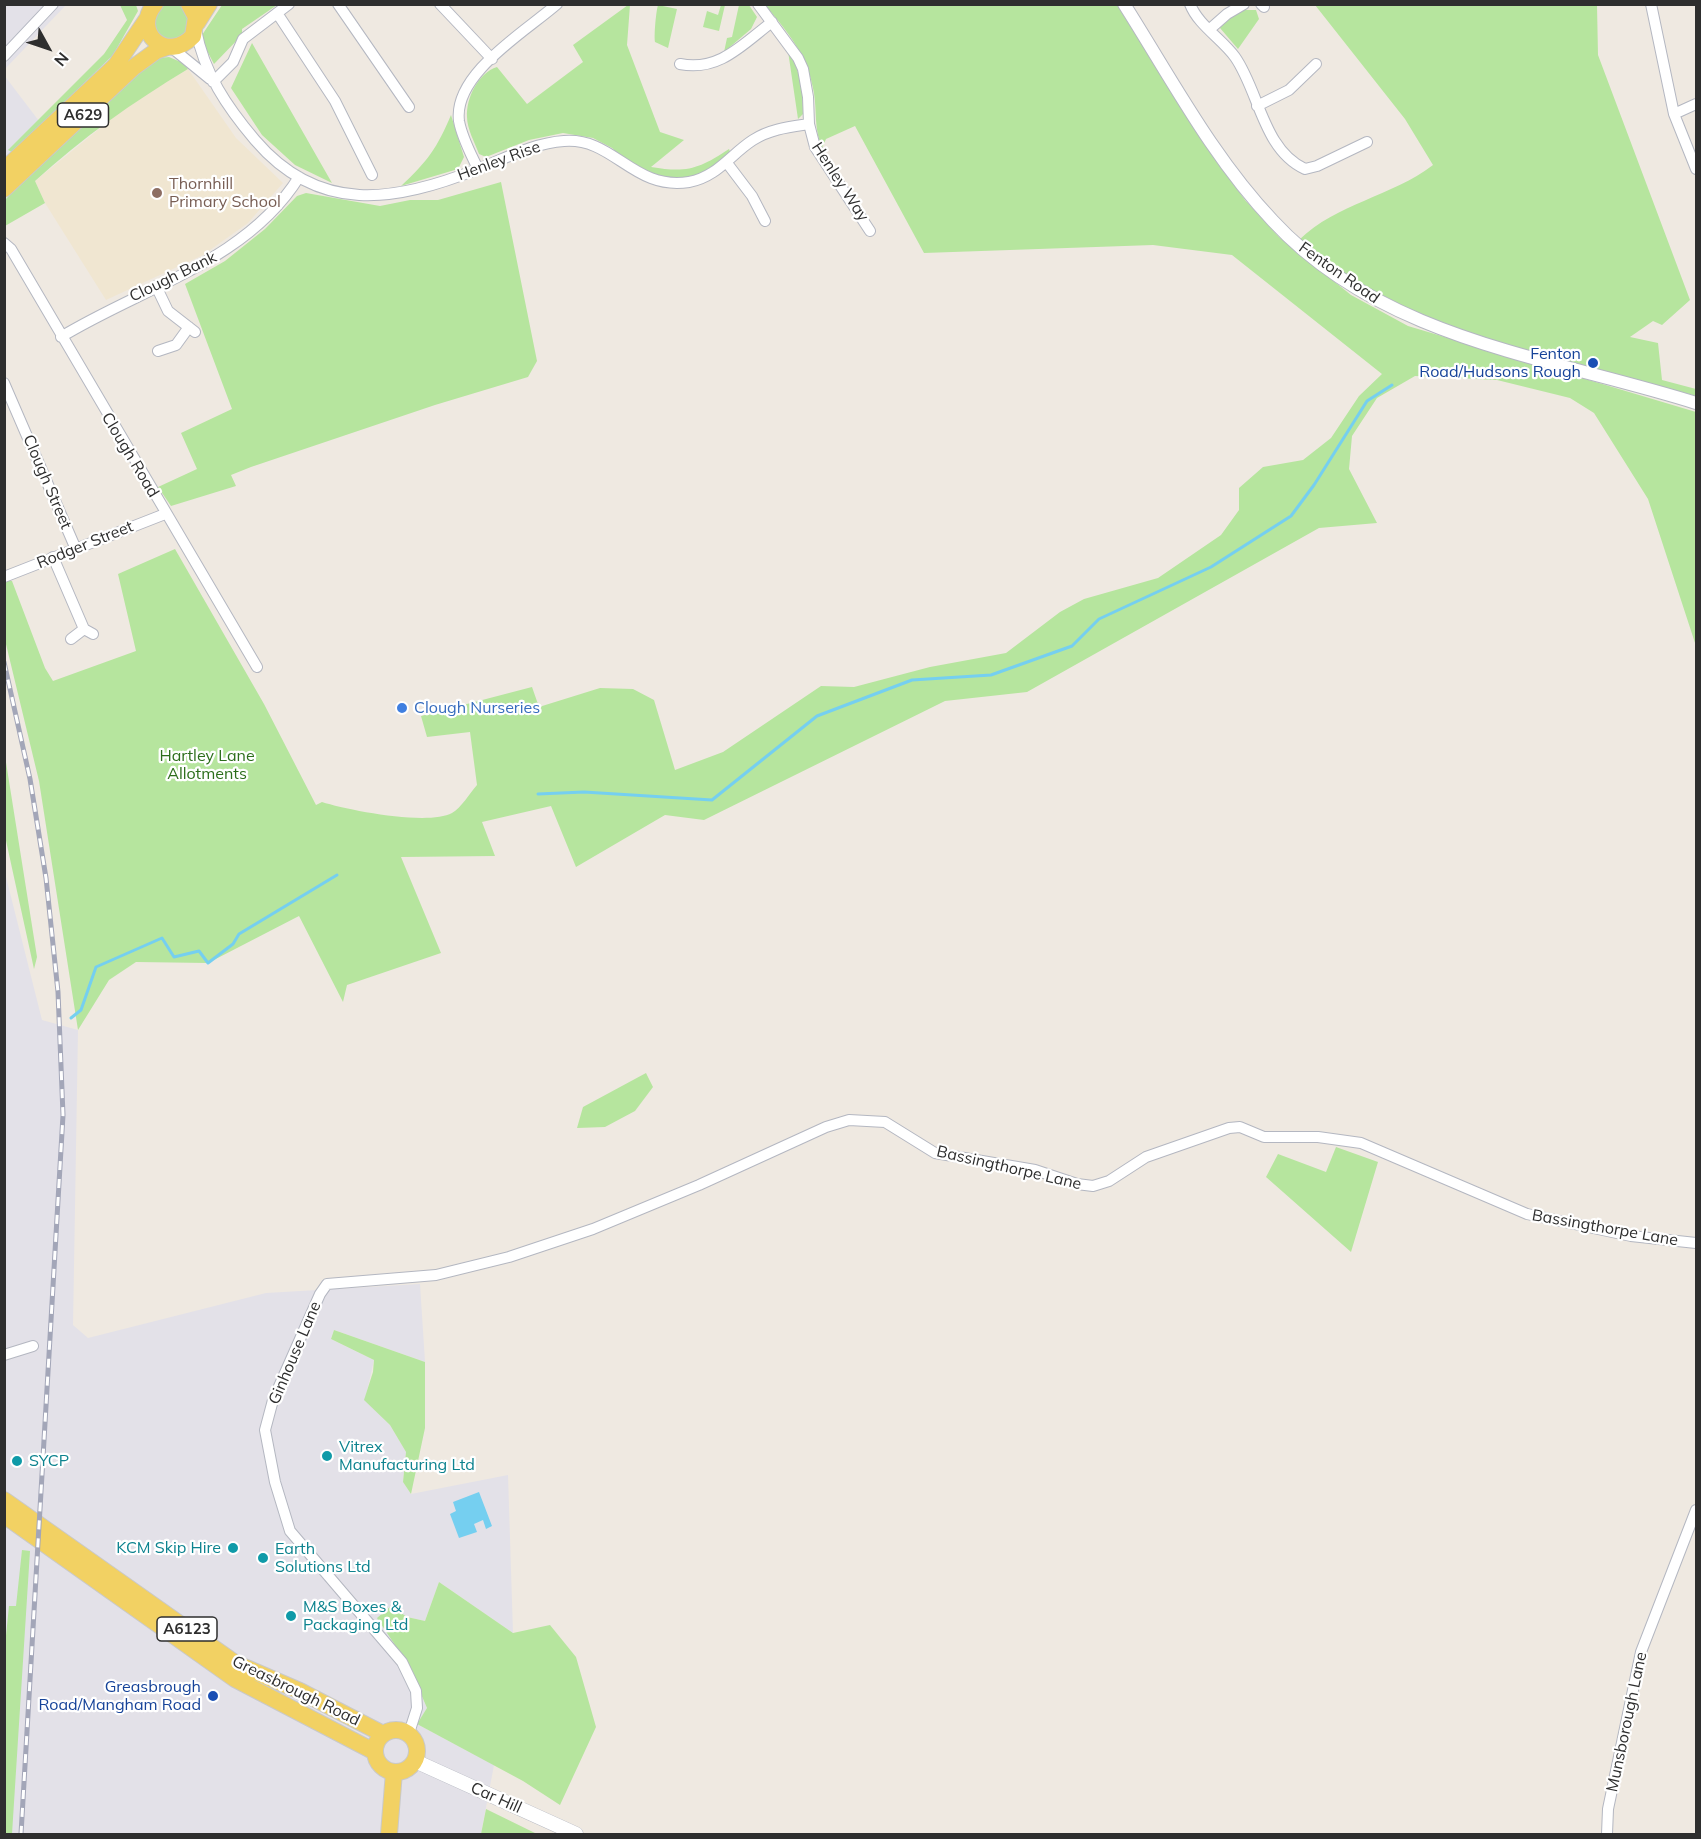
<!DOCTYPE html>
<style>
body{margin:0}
#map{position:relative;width:1701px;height:1839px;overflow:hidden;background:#efe9e1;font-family:Mulish,sans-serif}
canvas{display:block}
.frame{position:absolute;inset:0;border:6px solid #2e2e2e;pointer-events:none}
.north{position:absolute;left:18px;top:18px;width:60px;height:60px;-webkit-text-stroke:4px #fff;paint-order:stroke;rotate:130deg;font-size:16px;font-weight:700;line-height:24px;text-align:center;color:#2e2e2e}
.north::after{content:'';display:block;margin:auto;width:21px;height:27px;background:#2e2e2e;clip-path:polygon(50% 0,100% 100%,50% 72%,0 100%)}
</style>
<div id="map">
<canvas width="1701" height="1839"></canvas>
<div class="frame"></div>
<div class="north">N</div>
</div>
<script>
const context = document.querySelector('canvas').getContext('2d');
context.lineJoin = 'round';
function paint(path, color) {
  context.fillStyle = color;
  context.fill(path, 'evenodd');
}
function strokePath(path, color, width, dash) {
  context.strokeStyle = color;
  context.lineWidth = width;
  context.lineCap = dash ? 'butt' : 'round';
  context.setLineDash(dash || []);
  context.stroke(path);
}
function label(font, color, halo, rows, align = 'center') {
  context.font = font + ' Mulish,sans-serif';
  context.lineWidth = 4.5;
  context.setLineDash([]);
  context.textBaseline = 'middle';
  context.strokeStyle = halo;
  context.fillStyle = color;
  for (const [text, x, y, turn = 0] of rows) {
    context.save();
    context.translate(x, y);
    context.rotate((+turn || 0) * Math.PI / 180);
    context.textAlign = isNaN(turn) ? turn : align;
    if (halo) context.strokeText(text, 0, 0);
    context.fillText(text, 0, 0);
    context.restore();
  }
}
const industrial = new Path2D(`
 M5 5H66L5 69Z
 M4 75 39 121 9 149 12 152 5 158Z
 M4 869 42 1020 78 1030 73 1325 88 1338 266 1293 420 1284 425 1362 334 1330 331 1339 374 1360 365 1400 390 1425 406 1452 403 1482 411 1494 508 1475 513 1633 439 1582 425 1621 407 1617 392 1607 409 1666 427 1708 417 1724 494 1765 481 1834H5Z`);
const education = new Path2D(`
 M188 69 236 138 283 183 248 223 203 255 106 300 45 203 35 181 131 103Z`);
const green = new Path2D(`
 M153 21a18 18 0 1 1 36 0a18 18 0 1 1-36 0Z
 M120 5H136L138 11 113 55 5 160 12 152 8 150 104 54 127 20Z
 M222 5H277L242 29V35L214 64 204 45 202 35Z
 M628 5H630L627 45 660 132 684 140 651 167C687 173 699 169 729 149L731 154 703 173 684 178 663 177 630 165 612 148 593 138 563 133 529 140 486 157 479 154C475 143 467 129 467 117 466 98 478 73 497 67L527 104 583 62 573 45Z
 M658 5 677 9 668 48 655 42C654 34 656 12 658 5Z
 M721 5H725L719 31 703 27 707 11 718 15Z
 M739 5H749L757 17 751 29 724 52 727 38 732 37Z
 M765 5H1117L1207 148 1245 200 1279 237 1351 295 1408 326 1696 412V646L1648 499 1594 413 1570 398 1497 380 1415 376 1377 398 1352 436 1349 469 1377 523 1319 528 1027 692 945 701 704 820 665 815 576 867 551 806 482 822 495 856 401 857 441 953 347 985 343 1002 299 916 208 963 136 962 109 980 78 1030 39 781 5 640 4 581H12L45 668 53 681 136 651 118 574 175 549 264 704 316 805 322 802C347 810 428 826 452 813 461 808 470 793 477 785L470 732 427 737 421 716 532 687 539 707 600 688 633 689 654 700 675 770 723 752 821 686 854 687 930 667 1006 653 1060 612 1084 599 1158 578 1221 535 1239 510V488L1263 467 1303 460 1331 438 1359 396 1382 374 1232 255 1153 245 924 253 855 126 826 139 822 148C814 129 817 113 814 93 808 56 788 32 765 5Z
 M1315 5H1597L1598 55 1690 300 1662 325 1653 321 1630 337 1658 343 1662 380 1696 389V396L1446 328 1347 277 1299 240C1337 203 1391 197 1433 165L1405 119Z
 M1243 10H1256L1259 19 1238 49 1220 28 1221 24Z
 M252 43 332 183 295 165 262 135 231 88Z
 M788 51C801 71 803 91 803 114L798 119Z
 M169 57 183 63 188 69C133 102 82 138 35 181L45 203 5 226 4 201 35 168 147 65 159 58Z
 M451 115 464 157 458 169 401 186C428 161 437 148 451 115Z
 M501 182 537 361 528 377 435 405 251 467 231 475 236 486 171 506 158 487 197 469 181 433 232 409 185 284 225 261 265 229 297 196 306 193 380 206 410 200H438Z
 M5 756 37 957 34 969 5 836Z
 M646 1073 653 1087 635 1111 605 1127 577 1128 583 1107Z
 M1336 1147 1378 1162 1351 1252 1266 1177 1278 1154 1326 1172Z
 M334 1330 425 1362V1428L411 1494 403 1482 406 1452 390 1425 364 1400 373 1372 374 1360 331 1339Z
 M22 1550 30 1551 12 1834H5L4 1655 9 1606H16Z
 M439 1582 513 1633 550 1625 576 1657 596 1727 560 1805 523 1781 417 1724 427 1708 409 1666 377 1618 391 1606 407 1617 425 1621Z
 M486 1809 537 1834H481Z`);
const water = new Path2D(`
 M479 1492 492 1526 486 1529 483 1520 474 1524 477 1532 459 1538 450 1514 456 1511 453 1502Z`);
const stream = new Path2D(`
 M538 794 584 792 712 800 817 716 912 680 991 675 1072 646 1099 619 1211 567 1291 516 1314 485 1367 401 1392 385
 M71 1018 81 1010 96 967 162 938 174 957 199 951 208 963 233 944 239 934 337 875`);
const minor = new Path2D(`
 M338 4 409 107
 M440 4 492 59
 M758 4 798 58 803 69 808 97 809 124 815 147 870 231
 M1190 4C1198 25 1222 39 1235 57 1259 91 1263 150 1305 169L1317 166 1367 142
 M1261 4 1264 7
 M1651 4 1674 114 1696 169
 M277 13 335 101 372 175
 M1210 29 1227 14 1244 4
 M196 30C204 73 227 107 255 140 319 215 395 202 478 169 506 158 534 143 564 141 614 137 633 191 689 182 717 177 731 154 753 140 770 129 789 127 809 124
 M172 48 210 79
 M4 56 53 4
 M680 64C719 72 743 44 772 22
 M213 82 233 62 243 39 289 4
 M1257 106 1289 90 1316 64
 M1674 114 1696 104
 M727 163 752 196 765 221
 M478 169C471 154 462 138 459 121 453 74 525 32 557 4
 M4 243 11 249 257 667
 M156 286 168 311 195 332
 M61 337C141 288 247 261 299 177
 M158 351 176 345 189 327
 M4 383 75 547
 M53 557 84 629
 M4 577 165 514
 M71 639 84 629 93 634
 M4 1355 33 1346
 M409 1733 417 1708 416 1691 402 1662 290 1531 275 1482 265 1430 273 1400 320 1294 327 1284 436 1275 509 1257 593 1229 699 1185 826 1127 849 1120 885 1122 935 1153 1035 1170 1077 1184 1093 1186 1109 1181 1146 1157 1229 1128 1240 1127 1264 1137H1318L1361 1143 1527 1214 1631 1236 1696 1243
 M1607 1834 1608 1809 1641 1652 1696 1510`);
const tertiary = new Path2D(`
 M1124 4C1171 78 1213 158 1273 221 1383 340 1550 357 1696 403`);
const secondary = new Path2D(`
 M415 1761 576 1834`);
const primary = new Path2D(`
 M155 4C131 32 167 64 193 36L196 17 189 4
 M197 23 209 4
 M4 170 116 65 147 19
 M4 189 134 67 156 51 167 47
 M4 1500 235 1663 300 1691 383 1734
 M4 1515 235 1679 375 1752
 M375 1751a21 21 0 1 1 42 0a21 21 0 1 1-42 0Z
 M389 1834 394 1772`);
const rail = new Path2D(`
 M4 662 30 779 46 878 58 992 63 1115 21 1834`);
const markers = [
 [157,193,6,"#8d6e63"],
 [1593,363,6,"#1a4fb4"],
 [402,708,6,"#3f7fe0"],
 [327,1456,6,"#0f9aa8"],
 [17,1461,6,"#0f9aa8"],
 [233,1548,6,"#0f9aa8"],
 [263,1558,6,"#0f9aa8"],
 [291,1616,6,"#0f9aa8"],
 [213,1696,6,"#1a4fb4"]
];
const shields = [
 [83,115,51],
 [187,1629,60]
];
const shieldNames = [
 ["A629",83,115],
 ["A6123",187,1629]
];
const streetNames = [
 ["Henley Rise",499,161,-20],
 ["Henley Way",840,182,57],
 ["Fenton Road",1339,273,35],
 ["Clough Bank",173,277,-26],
 ["Clough Road",130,455,59],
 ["Clough Street",47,482,67],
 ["Rodger Street",85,545,-22],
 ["Bassingthorpe Lane",1009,1168,13],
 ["Bassingthorpe Lane",1605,1228,10],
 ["Ginhouse Lane",295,1353,-67],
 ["Greasbrough Road",296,1691,26],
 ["Munsborough Lane",1627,1722,-78],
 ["Car Hill",496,1798,24]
];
const educationNames = [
 ["Thornhill",169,184],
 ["Primary School",169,202]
];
const transitNames = [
 ["Fenton",1581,354],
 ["Road/Hudsons Rough",1581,372],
 ["Greasbrough",201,1687],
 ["Road/Mangham Road",201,1705]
];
const shopNames = [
 ["Clough Nurseries",414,708]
];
const parkNames = [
 ["Hartley Lane",207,756],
 ["Allotments",207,774]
];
const cultureNames = [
 ["Vitrex",339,1447],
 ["Manufacturing Ltd",339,1465],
 ["SYCP",29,1461],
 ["KCM Skip Hire",221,1548,"right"],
 ["Earth",275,1549],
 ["Solutions Ltd",275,1567],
 ["M&S Boxes &",303,1607],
 ["Packaging Ltd",303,1625]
];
paint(industrial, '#e3e1e8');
paint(education, '#f0e6d1');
paint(green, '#b6e59e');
paint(water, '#75cff0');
strokePath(stream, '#75cff0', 3);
strokePath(minor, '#b4b7c1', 12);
strokePath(tertiary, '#b4b7c1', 14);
strokePath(secondary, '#b4b7c1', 15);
strokePath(primary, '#c9c9c9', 18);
strokePath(minor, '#fff', 10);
strokePath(tertiary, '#fff', 12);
strokePath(secondary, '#fff', 14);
strokePath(primary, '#f2d163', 16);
strokePath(rail, '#a3a6b8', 5);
strokePath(rail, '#fff', 3, [9]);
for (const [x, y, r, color] of markers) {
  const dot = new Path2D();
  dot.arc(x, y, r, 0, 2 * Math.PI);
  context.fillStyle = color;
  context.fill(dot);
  strokePath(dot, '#fff', 2);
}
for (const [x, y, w] of shields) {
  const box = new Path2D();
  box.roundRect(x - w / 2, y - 12, w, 24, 4.5);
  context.fillStyle = '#fff';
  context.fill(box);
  strokePath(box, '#2e2e2e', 1.5);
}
label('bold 15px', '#2e2e2e', null, shieldNames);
label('16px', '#2e2e2e', '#fff', streetNames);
label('16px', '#785e54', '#fff', educationNames, 'left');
label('16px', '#164399', '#fff', transitNames, 'right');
label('16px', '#366cbe', '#fff', shopNames, 'left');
label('16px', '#2c6e1b', '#fff', parkNames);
label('16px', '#0d838f', '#fff', cultureNames, 'left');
</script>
